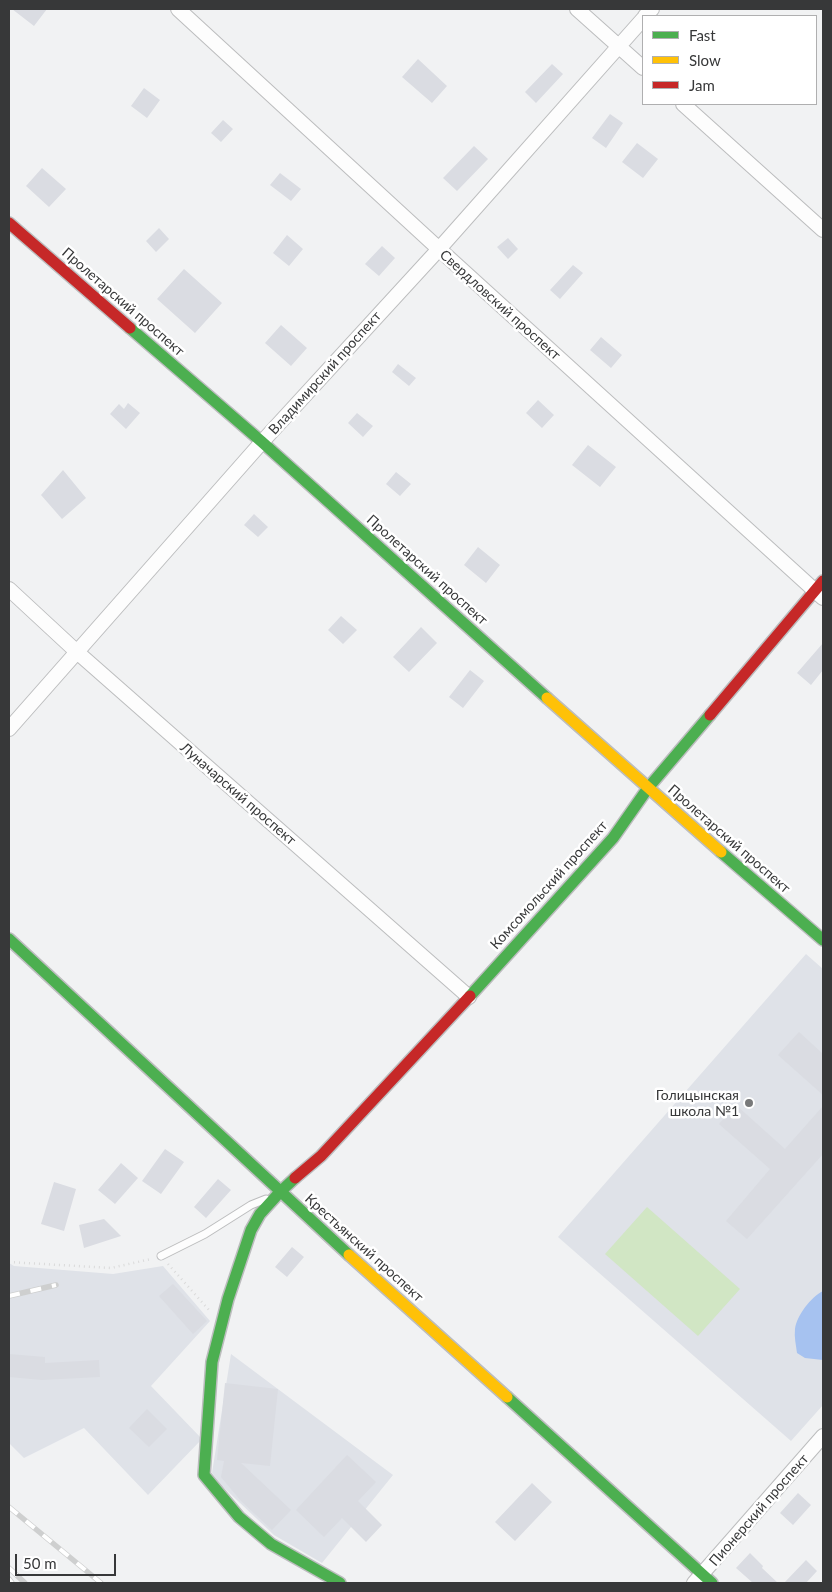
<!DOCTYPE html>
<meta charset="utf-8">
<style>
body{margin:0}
#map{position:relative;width:832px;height:1592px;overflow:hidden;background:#f1f2f3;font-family:Lato,sans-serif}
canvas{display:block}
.frame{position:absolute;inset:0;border:10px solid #373839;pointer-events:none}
.legend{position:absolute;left:642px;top:15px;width:175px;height:90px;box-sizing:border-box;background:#fff;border:1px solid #afafb0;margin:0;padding:6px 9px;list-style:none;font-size:15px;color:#373839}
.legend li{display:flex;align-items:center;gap:10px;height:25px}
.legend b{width:25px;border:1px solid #afafb0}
.scale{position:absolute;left:15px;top:1554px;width:101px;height:22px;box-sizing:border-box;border:2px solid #373839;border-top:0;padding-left:6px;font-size:15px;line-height:18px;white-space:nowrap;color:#373839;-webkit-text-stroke:4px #fff;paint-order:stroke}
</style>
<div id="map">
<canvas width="832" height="1592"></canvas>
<div class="frame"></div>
<ul class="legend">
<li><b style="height:6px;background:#4caf50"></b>Fast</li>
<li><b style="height:6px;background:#ffc107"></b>Slow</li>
<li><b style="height:6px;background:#c62828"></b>Jam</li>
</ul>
<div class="scale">50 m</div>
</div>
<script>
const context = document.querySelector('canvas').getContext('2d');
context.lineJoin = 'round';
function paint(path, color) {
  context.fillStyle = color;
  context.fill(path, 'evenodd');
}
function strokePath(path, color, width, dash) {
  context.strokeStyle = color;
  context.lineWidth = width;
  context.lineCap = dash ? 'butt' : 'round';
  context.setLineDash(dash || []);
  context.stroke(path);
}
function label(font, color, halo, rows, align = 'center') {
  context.font = font + ' Lato,sans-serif';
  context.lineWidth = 5;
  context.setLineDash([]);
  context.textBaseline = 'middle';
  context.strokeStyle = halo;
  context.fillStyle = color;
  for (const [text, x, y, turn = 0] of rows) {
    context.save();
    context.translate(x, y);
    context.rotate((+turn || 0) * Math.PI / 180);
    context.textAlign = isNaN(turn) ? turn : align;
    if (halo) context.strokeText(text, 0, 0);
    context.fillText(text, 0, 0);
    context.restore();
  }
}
const built = new Path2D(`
 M806 954 823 969V1405L791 1441 558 1237Z
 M9 1263 14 1266 113 1274 163 1266 210 1321 151 1386 202 1439 148 1495 84 1428 24 1458 9 1443Z
 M231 1354 393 1475 322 1563 274 1535 222 1486 212 1473Z`);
const green = new Path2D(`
 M647 1207 740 1289 698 1336 605 1254Z`);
const water = new Path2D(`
 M823 1291V1360L805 1358 797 1353C796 1345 794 1337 795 1329 797 1315 811 1297 823 1291Z`);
const building = new Path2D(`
 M12 9H47L34 26Z
 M418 59 447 86 432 103 402 77Z
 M552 64 563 74 536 103 525 92Z
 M144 88 160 100 147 118 131 106Z
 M610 114 623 123 606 148 592 138Z
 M223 120 233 129 221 142 211 133Z
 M637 143 658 159 643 178 622 162Z
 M474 146 488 159 457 191 443 178Z
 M42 168 66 189 49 207 26 186Z
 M280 173 301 189 291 201 270 185Z
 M159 228 169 239 156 252 146 241Z
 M287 235 303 249 289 266 273 253Z
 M508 238 518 249 508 259 497 247Z
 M382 246 395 258 379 276 365 264Z
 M573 265 583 273 560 299 550 290Z
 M184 269 222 303 195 333 157 299Z
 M281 325 307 348 291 366 265 343Z
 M601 337 622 355 611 368 590 350Z
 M398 364 416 378 409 386 392 372Z
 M538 400 554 415 542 428 526 413Z
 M128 403 140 413 126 429 110 414 119 404 124 409Z
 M357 413 373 426 363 437 348 423Z
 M588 445 616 467 600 487 572 465Z
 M63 470 86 498 62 519 41 495Z
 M396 472 411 484 400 496 386 484Z
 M254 514 268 527 258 537 244 525Z
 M478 547 500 565 486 583 464 565Z
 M341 616 357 630 343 644 328 630Z
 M421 627 437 643 409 672 393 657Z
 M823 643V670L811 685 797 673Z
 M470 670 484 681 463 708 449 697Z
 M799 1032 823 1054V1095L778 1055Z
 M736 1105 785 1149 823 1106V1154L747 1239 726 1221 770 1169 719 1124Z
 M165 1149 184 1162 161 1194 142 1181Z
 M121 1163 138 1178 115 1204 98 1190Z
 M218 1179 231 1190 206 1218 194 1207Z
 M54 1182 76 1189 64 1231 41 1224Z
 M104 1219 121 1236 84 1248 79 1225Z
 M292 1247 304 1257 287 1277 275 1267Z
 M173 1284 207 1321 193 1334 159 1296Z
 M9 1354 45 1357V1363L99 1360 100 1377 42 1380 9 1377Z
 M225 1383 278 1389 270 1466 241 1463 291 1510 272 1530 241 1501 221 1477 224 1461 217 1460Z
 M147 1409 167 1429 149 1447 129 1428Z
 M347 1455 376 1482 358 1501 382 1525 366 1542 342 1518 324 1537 296 1510Z
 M532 1483 552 1502 515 1541 495 1522Z
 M798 1493 811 1505 793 1525 780 1513Z
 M750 1553 763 1566 762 1568 778 1583H753L736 1568Z
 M806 1560 817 1571 806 1583H784Z`);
const path = new Path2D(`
 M9 1262 111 1268 151 1259
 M168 1264 209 1310`);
const lane = new Path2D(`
 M161 1256 205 1234 251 1205 266 1199`);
const street = new Path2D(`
 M178 9 439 249 823 598
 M577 9 643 68
 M645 16 652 9
 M683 104 823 230
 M9 589 77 652 469 997
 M9 729 262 442 439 249 643 19
 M694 1583 823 1436`);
const fast = new Path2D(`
 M130 328 262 442 547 698
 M721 852 823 940
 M9 939 349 1255
 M470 996 613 838 648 788 710 715
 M295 1178 280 1192 260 1214 251 1230 228 1299 212 1362 204 1475 239 1517 271 1544 340 1583
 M507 1397 712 1583`);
const slow = new Path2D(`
 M547 698 721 852
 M349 1255 507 1397`);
const jam = new Path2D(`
 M9 223 130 328
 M710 715 823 581
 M295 1178 321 1156 470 996`);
const rail = new Path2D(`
 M9 1296 56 1285
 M9 1507 101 1583
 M9 1568 25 1583
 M9 1579 12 1583`);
const markers = [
 [749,1103,5,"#78797a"]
];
const streetNames = [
 ["Пролетарский проспект",123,302,41],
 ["Свердловский проспект",500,305,42],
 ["Владимирский проспект",325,373,-48],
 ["Пролетарский проспект",427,570,42],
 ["Луначарский проспект",238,794,41],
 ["Пролетарский проспект",729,839,41],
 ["Комсомольский проспект",549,885,-48],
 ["Крестьянский проспект",364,1248,42],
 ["Пионерский проспект",759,1510,-49]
];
const poiNames = [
 ["Голицынская",739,1095],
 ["школа №1",739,1111]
];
paint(built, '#dfe2e8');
paint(green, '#d1e6c4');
paint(water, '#a6c2f0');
paint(building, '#dadce2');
strokePath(lane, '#bcbdbe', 9);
strokePath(street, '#bcbdbe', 16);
strokePath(fast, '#bcbdbe', 14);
strokePath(slow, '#bcbdbe', 14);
strokePath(jam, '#bcbdbe', 14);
strokePath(path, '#dadada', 2.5, [1, 4]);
strokePath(lane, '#fdfdfd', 7);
strokePath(street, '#fdfdfd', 14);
strokePath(fast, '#4caf50', 11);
strokePath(slow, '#ffc107', 11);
strokePath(jam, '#c62828', 11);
strokePath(rail, '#cecfcf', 5.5);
strokePath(rail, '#fff', 4, [11]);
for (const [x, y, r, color] of markers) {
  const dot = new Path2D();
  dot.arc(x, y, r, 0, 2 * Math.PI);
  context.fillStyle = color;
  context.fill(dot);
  strokePath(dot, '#fff', 2);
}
label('14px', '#373839', '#fff', streetNames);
label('14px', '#373839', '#fff', poiNames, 'right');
</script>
